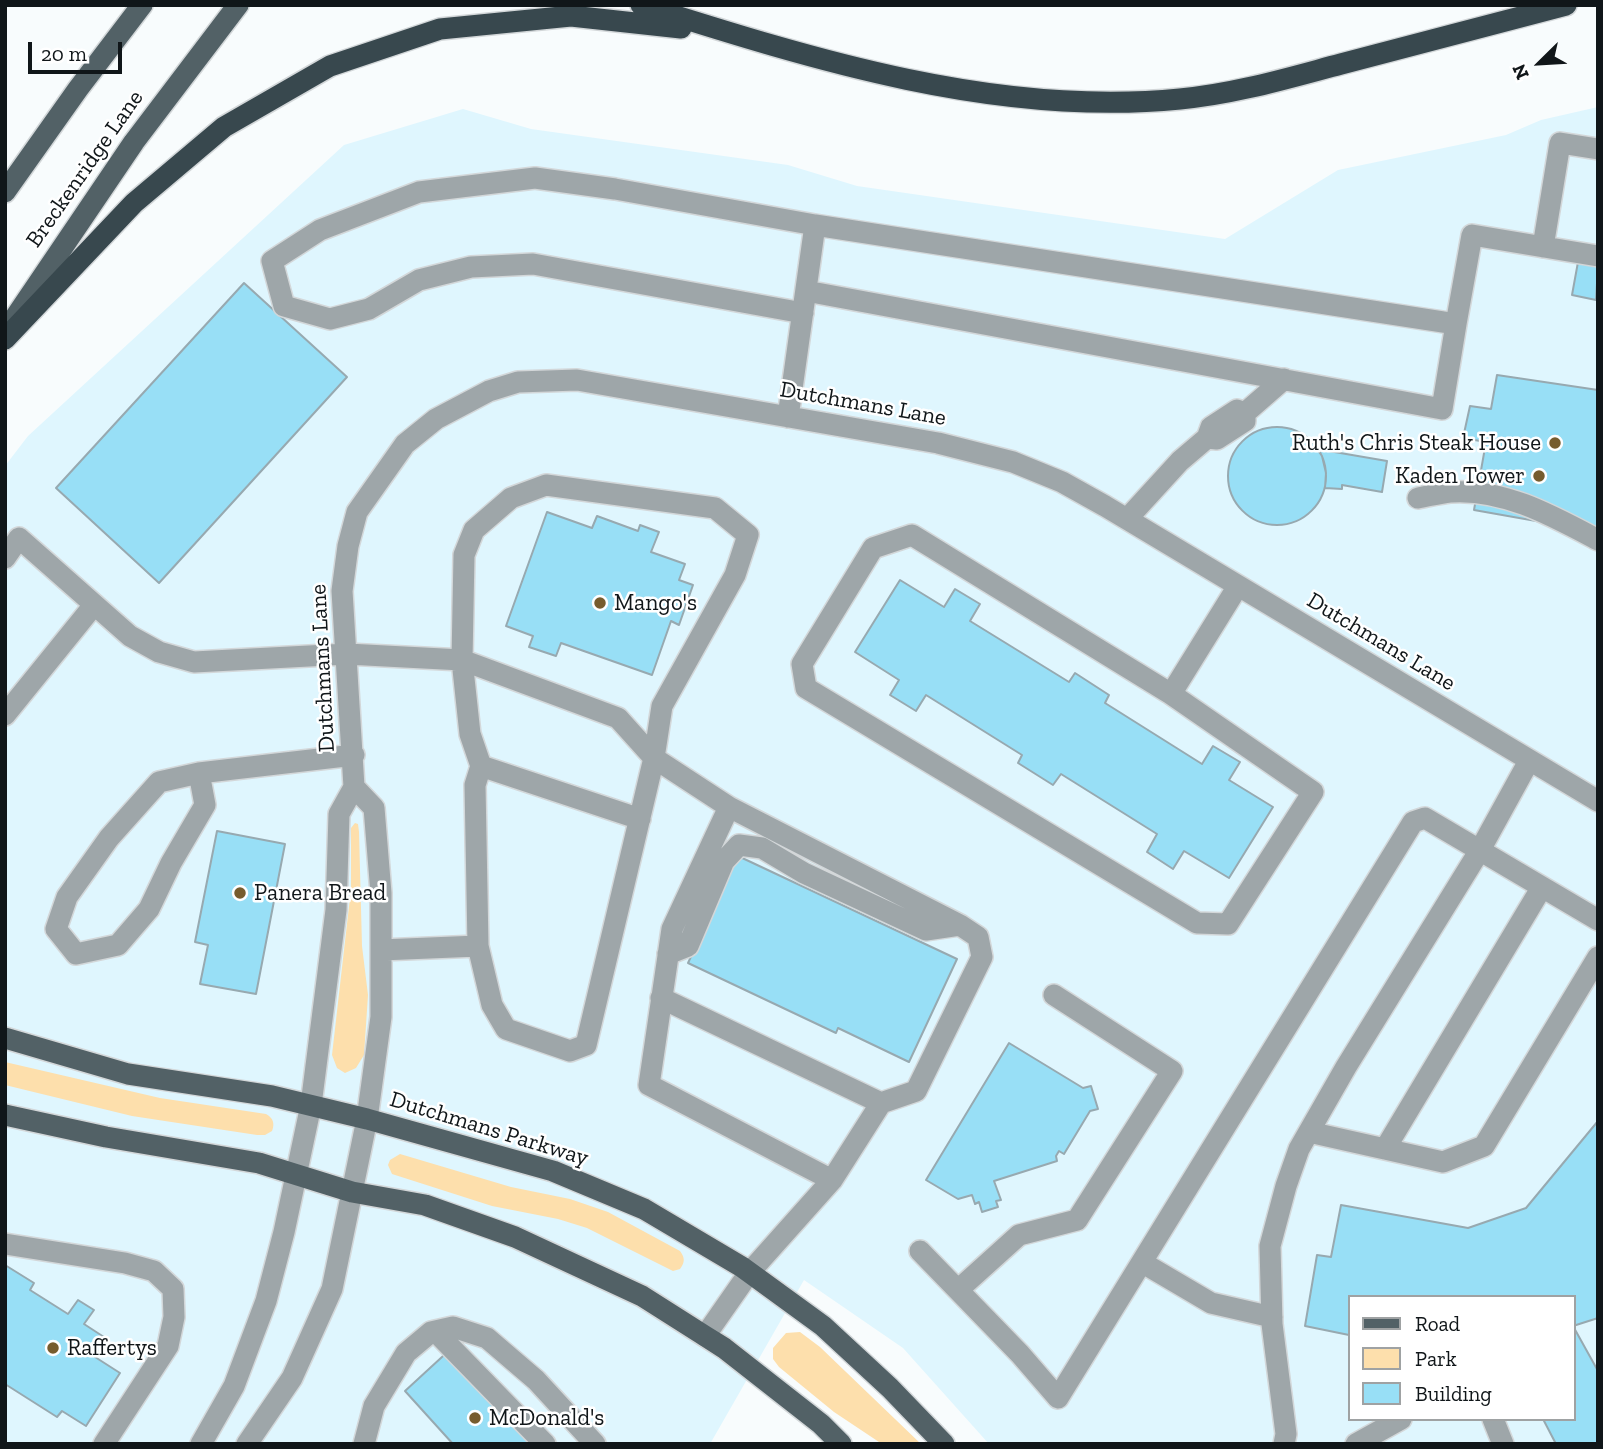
<!DOCTYPE html>
<style>
body{margin:0}
#map{position:relative;width:1603px;height:1449px;overflow:hidden;background:#f8fcfd;font-family:"Zilla Slab",serif}
canvas{display:block}
.frame{position:absolute;inset:0;border:7px solid #101619;pointer-events:none}
.legend{position:absolute;left:1348px;top:1295px;width:228px;height:126px;box-sizing:border-box;background:#fff;border:2px solid #9fa2a3;margin:0;padding:9px 12px;list-style:none;font-size:21px;color:#101619}
.legend li{display:flex;align-items:center;gap:14px;height:35px}
.legend b{width:35px;border:2px solid #9fa2a3}
.north{position:absolute;left:1505px;top:28px;width:70px;height:70px;-webkit-text-stroke:5px #fff;paint-order:stroke;rotate:246deg;font-size:19px;font-weight:700;line-height:28px;text-align:center;color:#101619}
.north::after{content:'';display:block;margin:auto;width:24px;height:32px;background:#101619;clip-path:polygon(50% 0,100% 100%,50% 72%,0 100%)}
.scale{position:absolute;left:28px;top:42px;width:94px;height:32px;box-sizing:border-box;border:4px solid #101619;border-top:0;padding-left:9px;font-size:21px;line-height:24px;white-space:nowrap;color:#101619;-webkit-text-stroke:5px #fff;paint-order:stroke}
</style>
<div id="map">
<canvas width="1603" height="1449"></canvas>
<div class="frame"></div>
<ul class="legend">
<li><b style="height:9px;background:#526166"></b>Road</li>
<li><b style="height:19px;background:#fddfac"></b>Park</li>
<li><b style="height:19px;background:#98dff6"></b>Building</li>
</ul>
<div class="north">N</div>
<div class="scale">20 m</div>
</div>
<script>
const context = document.querySelector('canvas').getContext('2d');
context.lineJoin = 'round';
function paint(path, color) {
  context.fillStyle = color;
  context.fill(path, 'evenodd');
}
function strokePath(path, color, width, dash) {
  context.strokeStyle = color;
  context.lineWidth = width;
  context.lineCap = dash ? 'butt' : 'round';
  context.setLineDash(dash || []);
  context.stroke(path);
}
function label(font, color, halo, rows, align = 'center') {
  context.font = font + ' "Zilla Slab",serif';
  context.lineWidth = 5;
  context.setLineDash([]);
  context.textBaseline = 'middle';
  context.strokeStyle = halo;
  context.fillStyle = color;
  for (const [text, x, y, turn = 0] of rows) {
    context.save();
    context.translate(x, y);
    context.rotate((+turn || 0) * Math.PI / 180);
    context.textAlign = isNaN(turn) ? turn : align;
    if (halo) context.strokeText(text, 0, 0);
    context.fillText(text, 0, 0);
    context.restore();
  }
}
const built = new Path2D(`
 M1598 107V1444H989L903 1348 804 1280 710 1444H5V466L28 436 344 145 463 109 531 129 788 165 857 186 1225 239 1338 170 1506 135 1541 120ZM1349 1297H1573V1419H1349Z`);
const green = new Path2D(`
 M355 823 358 824 359 832 362 946 368 995 364 1055 356 1068 345 1073 337 1068 332 1055 351 889V828Z
 M5 1062 160 1098 266 1114C273 1118 275 1123 272 1131L265 1135H257L132 1116 5 1085Z
 M400 1154 511 1187 570 1199 608 1212 680 1251C685 1258 685 1262 680 1269L673 1271 587 1228 558 1219 492 1206 392 1174 388 1165 390 1160Z
 M800 1332 820 1347 921 1444H882L834 1412 779 1367 773 1359V1348L786 1333Z`);
const building = new Path2D(`
 M1578 262 1598 266 1596 300 1572 295Z
 M244 283 347 377 159 583 56 488Z
 M1497 375 1598 390V532L1474 510 1486 442 1463 438 1470 406 1491 409Z
 M1228 476a49 49 0 1 1 98 0a49 49 0 1 1-98 0Z
 M1317 449 1387 461 1382 492 1342 485V489L1325 488 1326 473 1322 456Z
 M547 512 592 528 597 516 638 531 640 525 659 532 651 552 685 564 679 580 693 585 679 625 671 621 652 675 561 643 556 656 529 647 533 636 506 626Z
 M900 580 944 607 955 589 980 604 970 621 1069 682 1075 673 1109 695 1105 703 1202 764 1213 746 1240 762 1229 780 1273 807 1229 878 1184 851 1173 869 1147 852 1157 834 1061 774 1053 785 1018 763 1022 755 926 695 916 711 890 695 899 680 855 652Z
 M217 831 285 844 256 994 200 984 208 945 195 942Z
 M738 856 957 959 909 1062 838 1028 836 1033 688 963Z
 M1009 1043 1083 1088 1091 1086 1098 1109 1090 1111 1064 1154 1059 1151 1056 1156 1057 1161 994 1181 1001 1200 996 1201 998 1207 982 1212 979 1202 975 1204 972 1195 958 1199 926 1180Z
 M1598 1121V1318L1573 1326V1297H1349V1335L1305 1326 1317 1255 1331 1257 1341 1205 1468 1228 1526 1208Z
 M5 1265 34 1283 30 1290 68 1314 78 1300 94 1310 84 1324 107 1339 95 1357 120 1373 86 1426 62 1411 57 1417 5 1384Z
 M1573 1326 1598 1371V1444H1556L1543 1419H1573Z
 M455 1345 545 1444H453L405 1391Z`);
const minor = new Path2D(`
 M1543 247 1560 143 1598 149
 M806 291 1442 409 1456 324 815 225
 M1456 324 1472 235 1598 256
 M1245 413 1284 379
 M788 417 815 225 615 189 535 178 419 192 320 230 272 261 284 306 330 319 369 309 419 280 471 267 533 264 803 313
 M1418 498C1429 496 1440 493 1450 492 1503 488 1553 516 1598 540
 M1127 519 1180 461 1207 438 1211 427 1237 410 1245 413V421L1217 439 1207 438
 M5 558 19 538 130 636 159 652 194 662 347 654 462 660 618 718 654 758 729 807 960 925 978 937 982 957 916 1091 881 1103 832 1180 749 1273 705 1336
 M1171 694 1313 792 1228 924 1197 923 806 688 802 664 873 548 912 535 1171 694 1238 586
 M5 715 94 605
 M199 773 205 805 171 863 149 909 118 945 76 954 56 929 67 897 109 838 159 782 199 773 354 755
 M729 807 672 929 649 1085 832 1180
 M478 946 475 785 481 766
 M381 950 478 946 492 1005 506 1029 570 1051 586 1045 654 758 662 706 735 575 748 535 715 508 546 485 511 498 474 530 464 555 462 660 470 734 481 766 640 819
 M668 954 688 946 724 861 739 845 762 848 804 873 926 930 960 925
 M661 998 881 1103
 M1309 1132 1443 1162 1484 1146 1598 957
 M1385 1149 1542 887
 M5 1244 125 1263 154 1271 173 1289 174 1317 168 1346 104 1444
 M920 1251 1020 1354 1058 1398 1413 822 1425 818 1598 920
 M1143 1263 1211 1303 1272 1317
 M958 1290 1019 1235 1077 1220 1172 1071 1054 995
 M435 1331 545 1444
 M1493 1419 1503 1444
 M201 1444 234 1386 266 1301 284 1232 311 1105 336 910 339 814 354 787 342 591 348 546 357 512 405 444 436 419 489 391 518 382 577 380 938 443 1013 462 1062 482 1105 506 1598 801
 M247 1444 292 1378 332 1289 367 1119 381 1017V893L374 808 354 787
 M364 1444 374 1406 406 1353 431 1332 453 1327 487 1338 536 1380 595 1444
 M1284 1444 1286 1434 1272 1324 1270 1246 1286 1186 1299 1149 1346 1067 1480 850 1529 761
 M1356 1444 1401 1419`);
const major = new Path2D(`
 M5 192 78 89 142 5
 M10 325 134 142 238 5
 M5 1038 128 1074 272 1096 367 1119 553 1171 644 1209 742 1267 823 1326 890 1388 944 1444
 M5 1115 106 1137 259 1163 352 1192 425 1205 515 1237 642 1296 705 1336 724 1348 821 1424 841 1444`);
const highway = new Path2D(`
 M641 5C815 60 997 117 1180 99 1235 94 1288 78 1341 64 1416 44 1491 25 1566 5
 M5 339 134 203 224 127 330 66 440 29 571 16 681 28`);
const markers = [
 [1555,443,7,"#765c2e"],
 [1539,476,7,"#765c2e"],
 [600,603,7,"#765c2e"],
 [240,893,7,"#765c2e"],
 [53,1348,7,"#765c2e"],
 [475,1418,7,"#765c2e"]
];
const streetNames = [
 ["Breckenridge Lane",85,169,-55],
 ["Dutchmans Lane",863,404,10],
 ["Dutchmans Lane",1381,642,31],
 ["Dutchmans Lane",323,668,-93],
 ["Dutchmans Parkway",489,1129,17]
];
const poiNames = [
 ["Ruth's Chris Steak House",1541,443,"right"],
 ["Kaden Tower",1525,476,"right"],
 ["Mango's",614,603],
 ["Panera Bread",254,893],
 ["Raffertys",67,1348],
 ["McDonald's",489,1418]
];
paint(built, '#dff6fe');
paint(green, '#fddfac');
paint(building, '#98dff6');
strokePath(building, '#97a9b0', 2);
strokePath(minor, '#d3d7d9', 24);
strokePath(major, '#d3d7d9', 24);
strokePath(highway, '#d3d7d9', 24);
strokePath(minor, '#9ea6a9', 21);
strokePath(major, '#526166', 21);
strokePath(highway, '#38484e', 21);
for (const [x, y, r, color] of markers) {
  const dot = new Path2D();
  dot.arc(x, y, r, 0, 2 * Math.PI);
  context.fillStyle = color;
  context.fill(dot);
  strokePath(dot, '#fff', 2.5);
}
label('23px', '#101619', '#fff', streetNames);
label('23px', '#101619', '#fff', poiNames, 'left');
</script>
